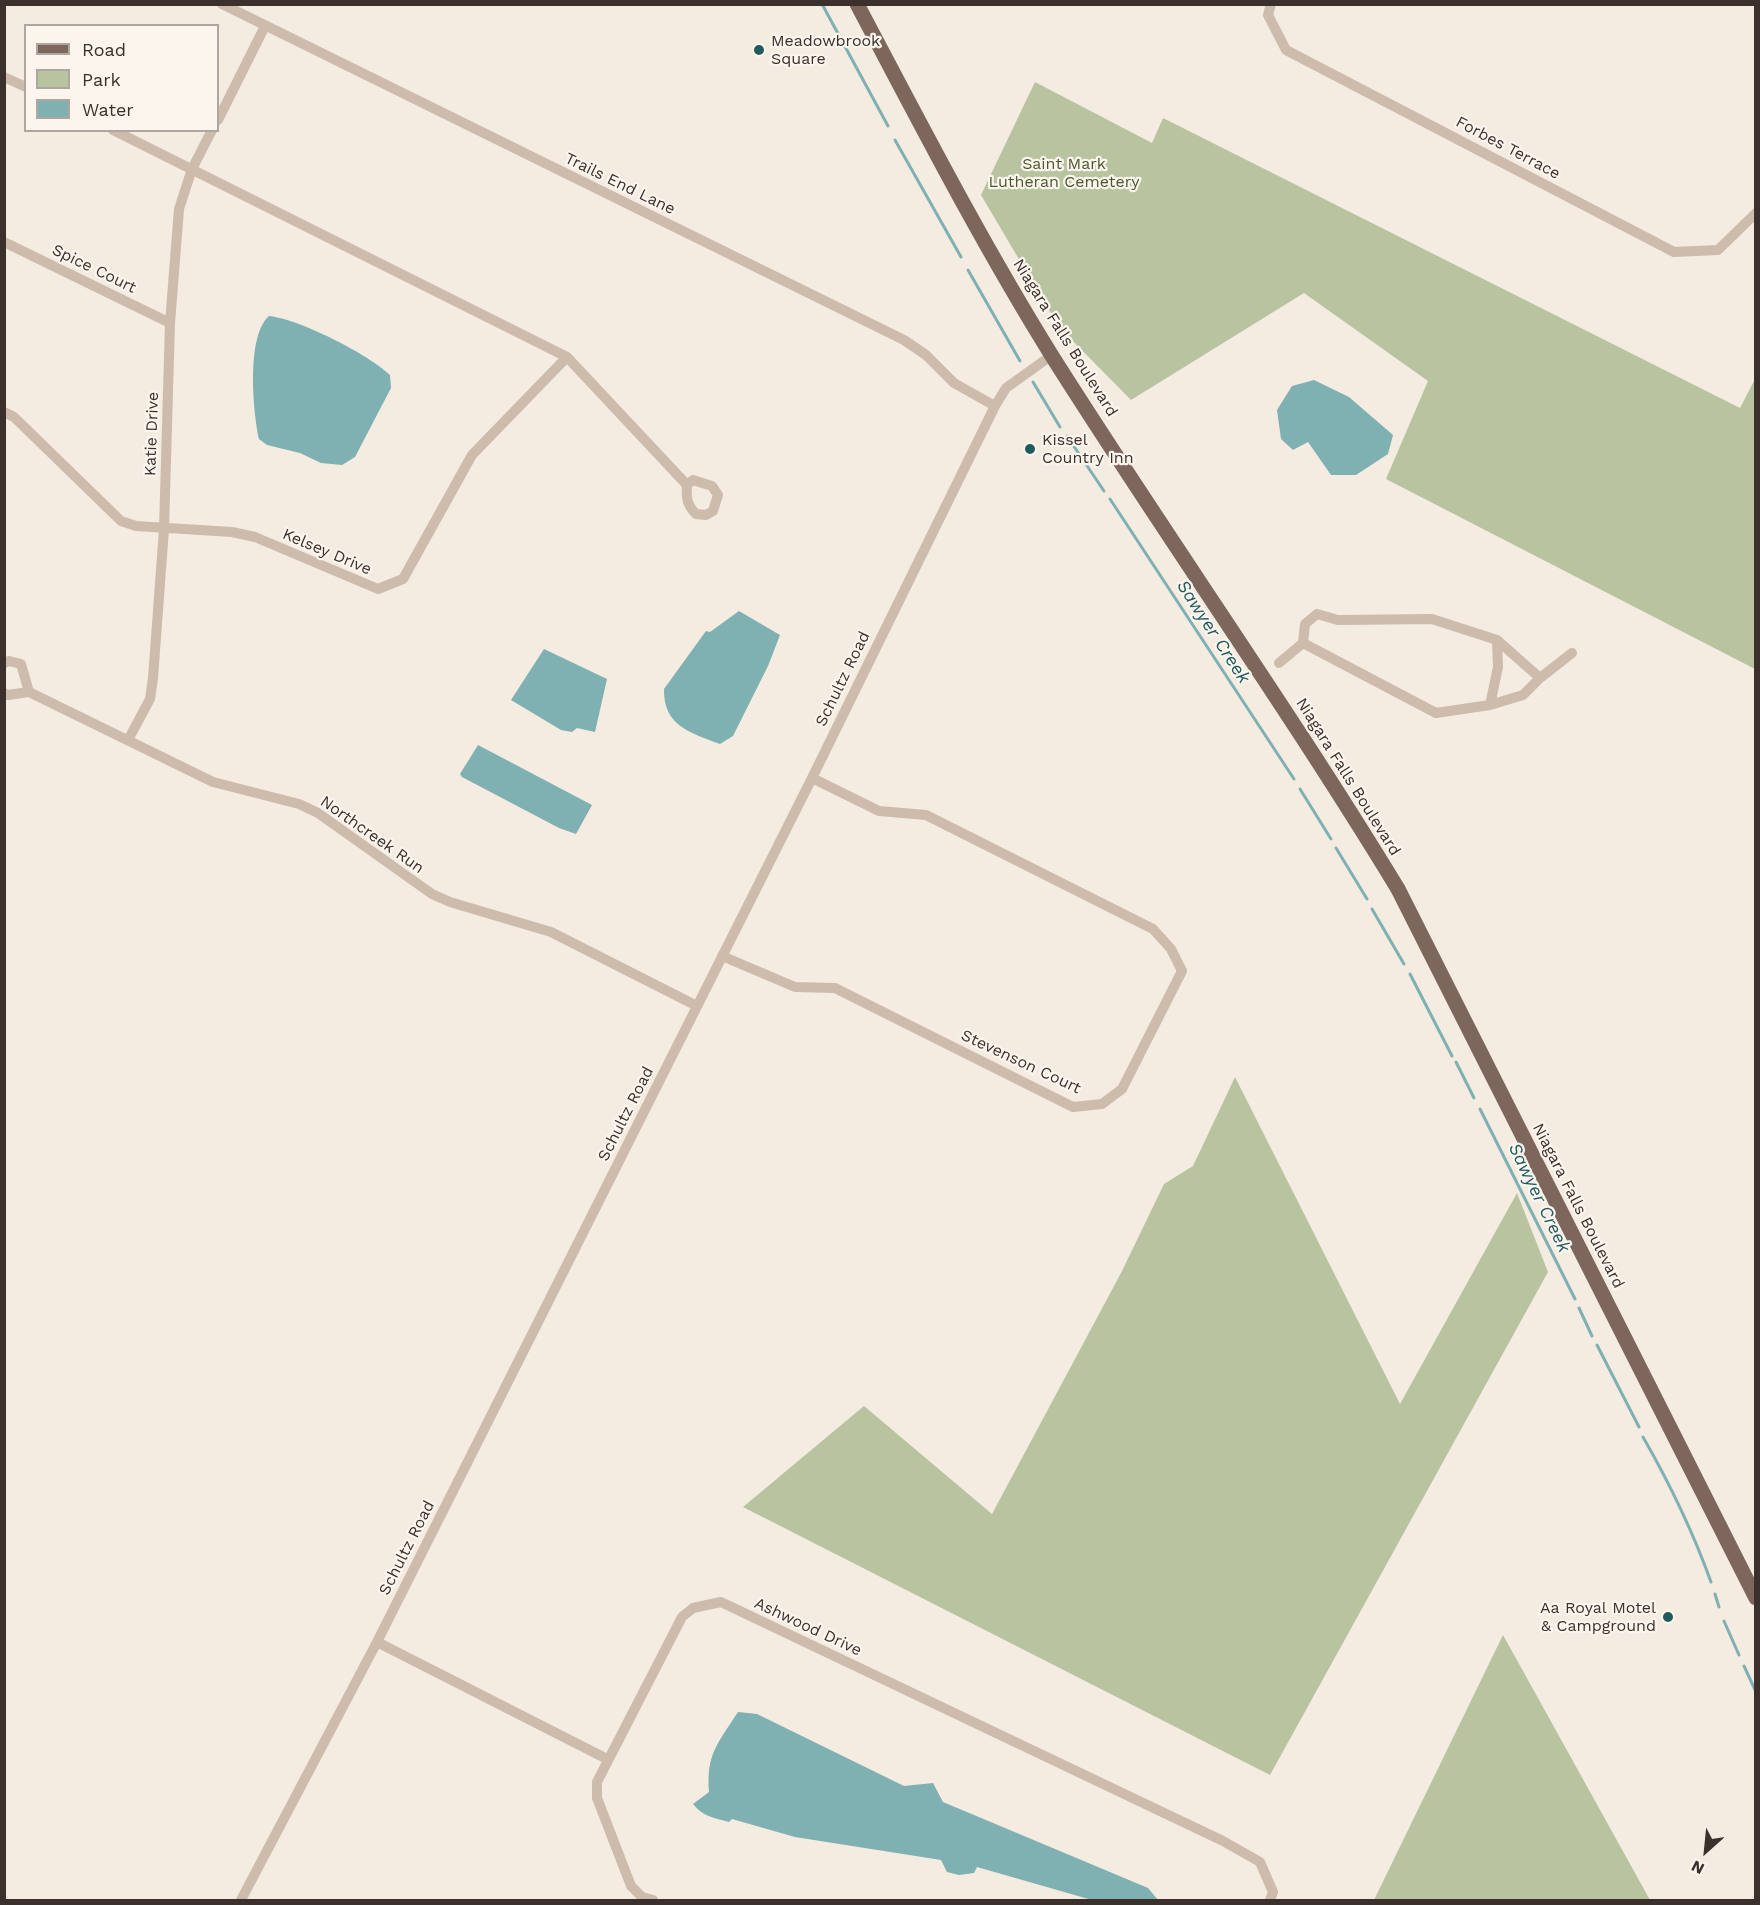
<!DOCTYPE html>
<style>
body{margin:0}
#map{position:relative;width:1760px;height:1905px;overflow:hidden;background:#f4ebe1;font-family:"Work Sans",sans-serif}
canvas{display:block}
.frame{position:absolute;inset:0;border:6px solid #3b302b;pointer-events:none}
.legend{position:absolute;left:24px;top:24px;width:195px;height:108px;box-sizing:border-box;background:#fbf5ee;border:2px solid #aea6a0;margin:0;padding:8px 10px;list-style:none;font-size:18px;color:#3b302b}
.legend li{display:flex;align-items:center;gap:12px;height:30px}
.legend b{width:30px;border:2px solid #aea6a0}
.north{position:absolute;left:1676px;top:1821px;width:60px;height:60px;-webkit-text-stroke:4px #fbf5ee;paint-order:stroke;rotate:207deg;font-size:16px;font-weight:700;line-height:24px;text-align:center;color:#3b302b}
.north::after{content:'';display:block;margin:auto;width:21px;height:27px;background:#3b302b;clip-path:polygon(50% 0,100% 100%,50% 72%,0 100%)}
</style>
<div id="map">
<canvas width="1760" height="1905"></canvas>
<div class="frame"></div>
<ul class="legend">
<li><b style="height:8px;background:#7d675c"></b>Road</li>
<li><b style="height:16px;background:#b8c4a0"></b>Park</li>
<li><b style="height:16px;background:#7fb0b2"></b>Water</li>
</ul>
<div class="north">N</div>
</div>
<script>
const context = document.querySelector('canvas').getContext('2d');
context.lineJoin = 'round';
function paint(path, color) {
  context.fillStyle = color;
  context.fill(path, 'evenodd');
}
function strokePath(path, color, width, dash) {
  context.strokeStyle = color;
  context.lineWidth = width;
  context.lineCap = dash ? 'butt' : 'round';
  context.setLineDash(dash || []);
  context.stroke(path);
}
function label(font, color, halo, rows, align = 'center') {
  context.font = font + ' "Work Sans",sans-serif';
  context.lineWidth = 4.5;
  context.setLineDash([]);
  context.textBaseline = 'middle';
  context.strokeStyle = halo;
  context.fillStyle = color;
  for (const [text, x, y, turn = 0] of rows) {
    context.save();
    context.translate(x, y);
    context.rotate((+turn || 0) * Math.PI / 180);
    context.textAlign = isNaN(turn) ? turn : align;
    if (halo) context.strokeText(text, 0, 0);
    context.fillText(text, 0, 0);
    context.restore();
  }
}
const green = new Path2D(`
 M1035 82 1152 143 1163 118 1740 408 1755 379V669L1386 479 1428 381 1304 293 1131 400 1059 327 981 195Z
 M1235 1077 1400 1404 1517 1193 1548 1272 1270 1775 743 1507 864 1406 992 1514 1121 1273 1164 1184 1193 1166Z
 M1503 1635 1650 1900H1374Z`);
const water = new Path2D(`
 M269 316C299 319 368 354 390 375L391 388 355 457 342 465 321 463 300 453 267 445 259 439C253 411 246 336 269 316Z
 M1314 380 1349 397 1393 435 1388 454 1356 475H1331L1308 442 1293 450 1281 439 1277 410 1292 386Z
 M739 611 780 635 768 666 733 736 720 744C691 733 663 726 664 689L706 631 710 632Z
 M544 649 607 679 595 732 577 728 572 732 561 730 511 700Z
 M478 745 592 805 576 834 559 828 462 777 460 774Z
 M738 1712 757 1714 904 1786 933 1783 943 1802 1148 1888 1158 1900H1092L977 1867 974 1873 959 1875 947 1872 941 1860 795 1837 732 1819 729 1822C714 1818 702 1816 693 1804L709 1792C706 1754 718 1743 738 1712Z`);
const stream = new Path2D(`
 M822 4 888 126
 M895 140 961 257
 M968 270 1020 361
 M1033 382 1060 427
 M1067 436 1104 491
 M1110 499 1294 779
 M1300 789 1331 839
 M1336 848 1367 899
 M1372 909 1404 964
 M1410 974 1452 1056
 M1456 1062 1474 1098
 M1480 1109 1575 1299
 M1579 1308 1592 1336
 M1597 1345 1639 1427
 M1643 1437C1670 1484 1693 1532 1711 1582
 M1715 1594 1719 1607
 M1724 1621 1739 1655
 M1744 1666 1756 1692`);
const street = new Path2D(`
 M222 4 904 340 926 355 954 383 995 406
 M1271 4 1268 15 1286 50 1674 252 1718 250 1756 213
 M4 77 26 87
 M218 120 265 26
 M113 130 567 357 687 485C686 498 687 505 696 514L706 515 713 511 718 495 712 486 693 480 687 485
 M4 242 170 323
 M4 412 14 417 121 521 136 526 232 532 255 537 378 589 403 579 472 455 567 357
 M1303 643 1436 713 1490 705 1523 695 1540 678
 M4 663 9 661 21 664 29 692
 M1279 663 1303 643 1305 624 1317 614 1338 620 1432 619 1497 640 1540 678 1572 653
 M4 693 8 695 29 692 213 782 299 804 318 813 432 894 450 902 551 932 697 1006
 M1490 705 1498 667 1497 640
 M128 740 150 699 153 678 164 529 170 323 179 209 192 169 212 130
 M722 956 795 987 835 988 1073 1107 1102 1104 1122 1089 1182 971 1171 949 1153 929 926 815 879 811 812 778
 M377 1642 607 1759
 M241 1900 377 1642 812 778 995 406 1006 388 1052 355
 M653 1900 642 1897 631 1886 597 1798V1782L682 1617 693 1608 721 1602 1223 1841 1260 1862 1273 1892 1270 1900`);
const primary = new Path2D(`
 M857 4C920 123 981 242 1052 356 1165 535 1288 708 1398 889L1756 1598`);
const markers = [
 [759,50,6,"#1f5a5e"],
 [1030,449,6,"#1f5a5e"],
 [1668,1617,6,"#1f5a5e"]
];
const poiNames = [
 ["Meadowbrook",771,41],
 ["Square",771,59],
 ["Kissel",1042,440],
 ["Country Inn",1042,458],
 ["Aa Royal Motel",1656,1608,"right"],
 ["& Campground",1656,1626,"right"]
];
const streetNames = [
 ["Forbes Terrace",1508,148,28],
 ["Trails End Lane",620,184,26],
 ["Spice Court",94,269,26],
 ["Niagara Falls Boulevard",1065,338,58],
 ["Katie Drive",152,434,-88],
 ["Kelsey Drive",327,552,23],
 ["Schultz Road",843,679,-64],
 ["Niagara Falls Boulevard",1348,777,58],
 ["Northcreek Run",372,835,35],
 ["Stevenson Court",1021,1062,25],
 ["Schultz Road",626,1114,-63],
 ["Niagara Falls Boulevard",1578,1206,63],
 ["Schultz Road",407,1548,-63],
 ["Ashwood Drive",808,1627,25]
];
const parkNames = [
 ["Saint Mark",1064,164],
 ["Lutheran Cemetery",1064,182]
];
const waterNames = [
 ["Sawyer Creek",1213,632,57],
 ["Sawyer Creek",1539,1198,64]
];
paint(green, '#b8c4a0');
paint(water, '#7fb0b2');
strokePath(stream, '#7fb0b2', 3);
strokePath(street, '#cdbbac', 10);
strokePath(primary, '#7d675c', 15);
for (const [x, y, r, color] of markers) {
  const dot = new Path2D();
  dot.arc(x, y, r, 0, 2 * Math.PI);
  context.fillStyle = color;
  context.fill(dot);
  strokePath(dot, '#fbf5ee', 2);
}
label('16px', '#3b302b', '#fbf5ee', poiNames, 'left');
label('16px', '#3b302b', '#fbf5ee', streetNames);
label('16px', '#4a5a2e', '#fbf5ee', parkNames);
label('italic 18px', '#1f5a5e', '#fbf5ee', waterNames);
</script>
